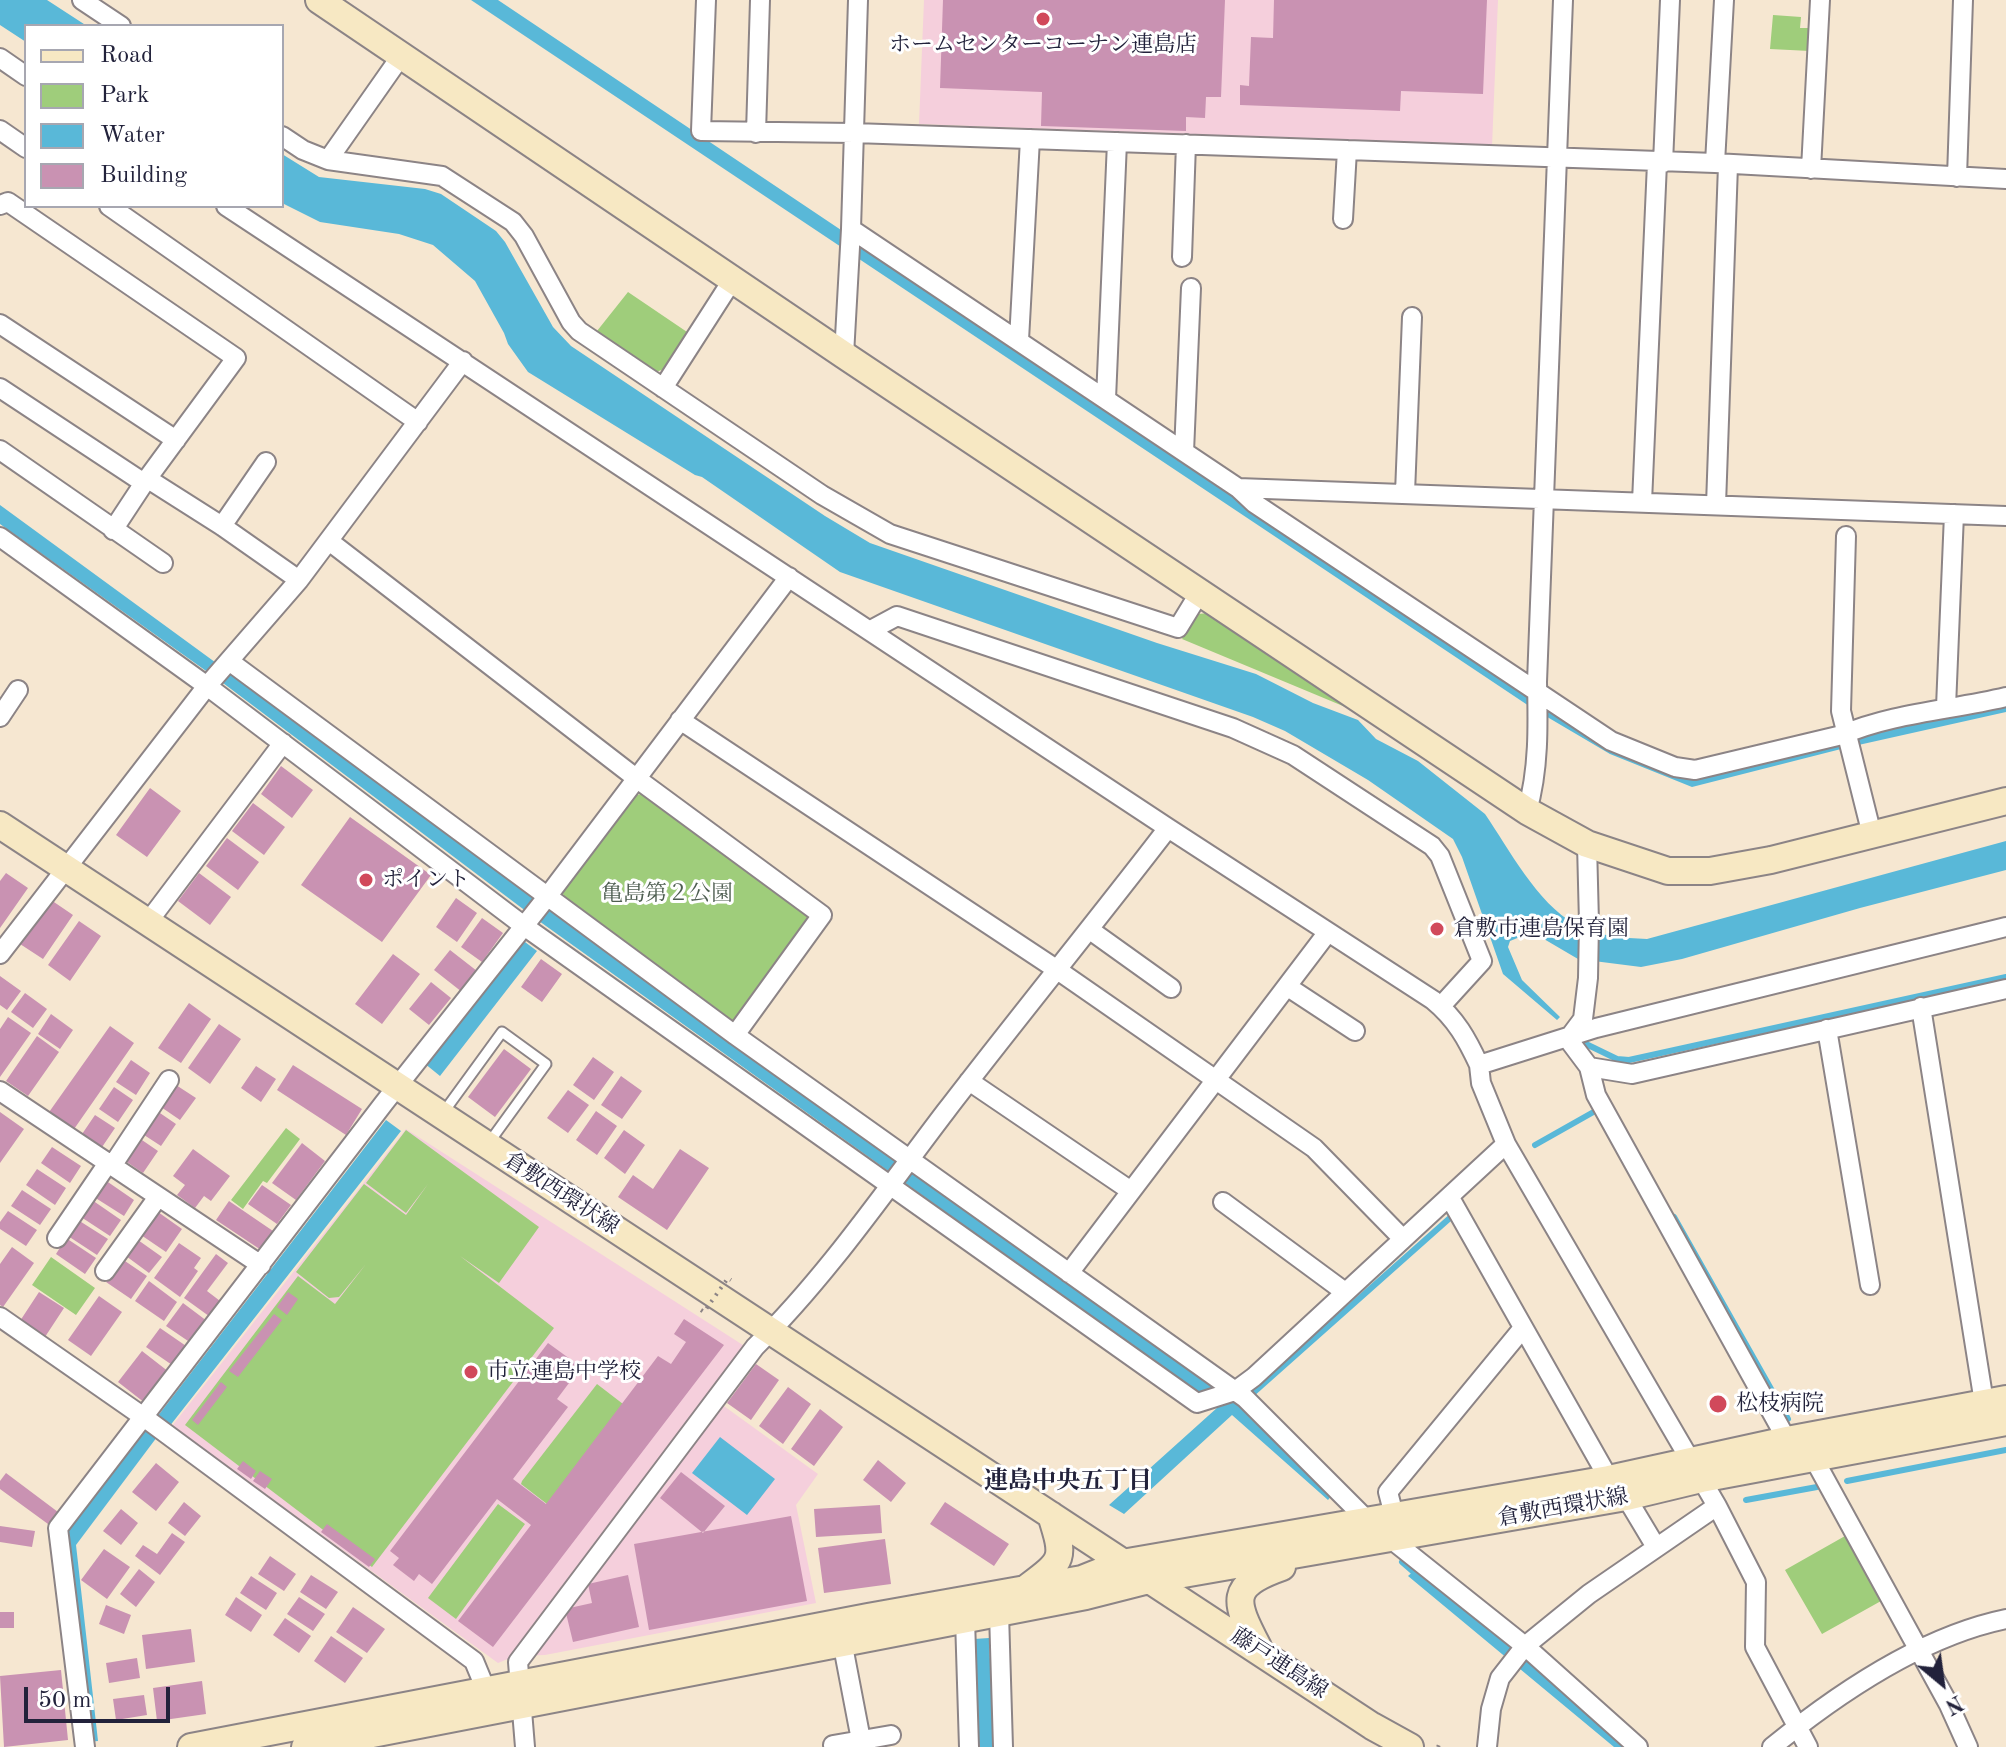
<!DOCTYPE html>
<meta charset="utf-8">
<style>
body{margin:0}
#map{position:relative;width:2006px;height:1747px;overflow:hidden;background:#f6e7d1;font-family:"Old Standard TT",serif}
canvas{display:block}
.legend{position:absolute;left:24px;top:24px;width:260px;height:184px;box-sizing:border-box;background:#fff;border:2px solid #a7a7b1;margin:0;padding:10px 14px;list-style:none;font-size:24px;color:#22223b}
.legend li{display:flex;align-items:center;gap:16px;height:40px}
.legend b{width:40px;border:2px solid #a7a7b1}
.north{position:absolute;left:1902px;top:1643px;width:80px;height:80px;-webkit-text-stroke:6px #fff;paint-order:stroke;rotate:151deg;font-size:22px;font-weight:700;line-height:32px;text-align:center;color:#22223b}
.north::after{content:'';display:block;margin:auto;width:28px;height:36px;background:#22223b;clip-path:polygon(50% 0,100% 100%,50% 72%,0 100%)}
.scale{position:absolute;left:24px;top:1687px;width:146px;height:36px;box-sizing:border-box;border:4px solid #22223b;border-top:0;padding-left:10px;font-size:24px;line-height:28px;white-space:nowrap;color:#22223b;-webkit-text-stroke:6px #fff;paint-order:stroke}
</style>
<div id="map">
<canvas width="2006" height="1747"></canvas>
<ul class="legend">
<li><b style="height:10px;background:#f7e8c3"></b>Road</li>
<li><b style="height:22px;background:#9fcd7b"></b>Park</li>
<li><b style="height:22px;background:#59b8d8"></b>Water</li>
<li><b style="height:22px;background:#c992b2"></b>Building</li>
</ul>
<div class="north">N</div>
<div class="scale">50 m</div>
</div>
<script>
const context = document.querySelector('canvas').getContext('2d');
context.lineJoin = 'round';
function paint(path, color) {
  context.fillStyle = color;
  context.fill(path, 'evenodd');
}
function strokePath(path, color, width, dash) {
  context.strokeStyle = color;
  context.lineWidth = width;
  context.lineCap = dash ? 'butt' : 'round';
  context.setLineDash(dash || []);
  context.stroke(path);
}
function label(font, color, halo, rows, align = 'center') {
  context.font = font + ' "Old Standard TT","Noto Serif JP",serif';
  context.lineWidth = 6;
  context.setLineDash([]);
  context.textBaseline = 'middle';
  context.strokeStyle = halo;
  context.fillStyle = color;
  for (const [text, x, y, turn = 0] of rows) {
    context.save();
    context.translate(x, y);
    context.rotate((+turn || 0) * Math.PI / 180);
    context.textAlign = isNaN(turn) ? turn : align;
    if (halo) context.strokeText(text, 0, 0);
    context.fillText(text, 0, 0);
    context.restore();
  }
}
const built = new Path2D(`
 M924 0H1498L1492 146 919 124Z
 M406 1129 746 1347 710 1396 818 1474 796 1505 816 1603 545 1655 515 1656 498 1663 172 1426Z`);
const green = new Path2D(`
 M1773 15 1801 17 1800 28H1812L1810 51 1770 49Z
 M628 292 690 334 667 368 656 372 597 331Z
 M1210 613 1367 716 1182 639 1197 614Z
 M643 793 812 913 813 921 736 1019 728 1022 567 902 562 892 632 797Z
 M286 1128 300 1139 267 1183 263 1181 243 1209 231 1200Z
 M406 1130 539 1227 499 1283 460 1256 554 1328 372 1567 185 1425 298 1276 335 1304 366 1264 339 1297 329 1298 296 1272 364 1184 406 1215 428 1184 406 1213 366 1183Z
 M51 1257 95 1288 76 1315 32 1285Z
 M597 1384 623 1404 547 1504 521 1484 522 1481Z
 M498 1504 525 1524 456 1619 428 1598Z
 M1845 1536 1881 1601 1822 1634 1785 1570Z`);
const water = new Path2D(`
 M0 0H47L87 26H26V42L0 25Z
 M471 0H498L844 232 1675 772 2006 701V712L1845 748 1692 787 1610 754 1532 708Z
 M282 154 319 177 425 189 441 194 496 231 505 242 553 327 571 346 825 516 870 543 1157 643 1256 674 1313 703 1358 720 1376 739 1418 761 1485 814C1509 849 1537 903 1575 924 1595 936 1624 938 1647 939L2006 841V870L1860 908 1682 959 1641 967 1578 959 1532 932 1510 941 1508 947 1522 980 1560 1017 1557 1020 1503 974 1462 857 1453 839 1368 780 1285 731 1253 717 840 572 702 477 695 475 528 372 508 344 504 333 475 281 433 245 399 234 320 222 282 203Z
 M0 505 535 896 547 908 1245 1406 1249 1417 1332 1495 1328 1500 1232 1415 1124 1514 1109 1505 1218 1407 539 921 223 683 0 524Z
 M521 939 537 951 440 1076 424 1063Z
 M386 1120 401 1131 169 1427 157 1417Z
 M145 1428 157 1437 76 1545 98 1741 87 1742 64 1536Z
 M720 1437 775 1479 747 1515 692 1473Z
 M1417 1568 1629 1747H1614L1408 1576Z
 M989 1638 994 1747H978L974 1639Z`);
const stream = new Path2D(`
 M1586 1044 1617 1059 1629 1060 2006 977
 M1535 1145 1597 1110
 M1674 1217 1788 1419
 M1253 1393 1451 1217
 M1847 1481 2006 1450
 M1746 1500 1817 1487
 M1402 1562 1417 1575`);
const building = new Path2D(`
 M943 0H1225L1221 97H1206L1205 118 1186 117V131L1041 126 1042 92 940 88Z
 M1274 0H1487L1483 94 1401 91 1400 111 1240 105V85L1249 86 1251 37 1273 38Z
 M281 766 313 790 292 818 261 794Z
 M150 788 181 811 147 857 116 835Z
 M253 803 285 827 264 855 232 831Z
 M350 817 431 875 382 942 301 885Z
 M227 838 259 862 238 890 206 866Z
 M6 873 28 888 0 928V881Z
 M199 873 231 897 210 925 178 901Z
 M456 898 477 913 457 942 436 927Z
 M51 900 73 915 43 959 20 944Z
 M482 918 503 933 482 962 461 947Z
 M79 921 101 936 70 981 48 965Z
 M450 950 477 971 462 992 434 970Z
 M393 954 420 974 382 1024 355 1004Z
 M541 959 562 974 542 1002 521 987Z
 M0 976 21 991 7 1010 0 1005Z
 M431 982 451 998 429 1025 409 1009Z
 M25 993 47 1009 33 1028 11 1012Z
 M189 1003 211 1019 181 1063 158 1048Z
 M51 1014 73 1030 60 1049 38 1034Z
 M8 1017 31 1033 0 1077V1029Z
 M219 1024 241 1039 210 1084 188 1068Z
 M110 1026 134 1043 72 1132 47 1115Z
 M37 1036 59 1052 28 1096 6 1081Z
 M504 1049 531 1069 495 1117 468 1097Z
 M593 1057 614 1072 594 1100 573 1085Z
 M131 1060 150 1073 136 1095 116 1082Z
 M293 1065 362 1109 346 1135 277 1090Z
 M256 1066 276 1079 261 1102 241 1088Z
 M621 1076 642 1091 622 1119 601 1105Z
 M176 1085 196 1098 180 1120 161 1107Z
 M114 1087 133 1100 118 1122 99 1109Z
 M568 1090 589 1105 568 1133 547 1118Z
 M157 1111 176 1124 161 1146 141 1133Z
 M596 1111 617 1126 597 1155 576 1140Z
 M0 1112 24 1129 0 1163Z
 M95 1115 115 1128 100 1150 80 1137Z
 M624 1130 645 1145 625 1174 604 1158Z
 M139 1138 158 1151 143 1173 124 1160Z
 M302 1143 325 1161 296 1200 272 1183Z
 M52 1147 81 1166 70 1183 41 1163Z
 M193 1149 230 1176 211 1201 204 1196 195 1208 177 1195 185 1185 173 1176Z
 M680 1149 709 1168 667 1230 618 1197 633 1175 653 1189Z
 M37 1169 66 1188 55 1205 26 1185Z
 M105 1180 134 1200 124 1216 94 1197Z
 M262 1185 291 1205 277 1224 248 1204Z
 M22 1190 51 1209 40 1225 11 1206Z
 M92 1200 121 1220 110 1236 81 1217Z
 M229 1201 273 1231 261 1250 216 1220Z
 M8 1211 37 1230 26 1246 0 1229V1222Z
 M158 1212 182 1229 166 1252 141 1235Z
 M78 1220 108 1239 97 1255 68 1236Z
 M66 1238 96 1258 85 1274 56 1254Z
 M138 1240 162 1257 149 1273 126 1256Z
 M179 1243 201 1258 194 1268 198 1271 180 1297 154 1278Z
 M12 1247 34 1263 3 1307 0 1305V1264Z
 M216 1254 228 1263 207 1291 224 1304 213 1319 184 1298Z
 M122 1259 147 1276 131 1299 106 1282Z
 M149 1281 177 1302 164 1321 135 1301Z
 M39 1292 64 1308 45 1337 20 1321Z
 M288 1292 298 1299 287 1315 277 1307Z
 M99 1296 122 1312 91 1356 68 1340Z
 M183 1303 207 1321 191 1343 166 1326Z
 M274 1314 282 1320 238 1377 229 1371Z
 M684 1319 724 1345 493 1647 458 1621 531 1525 497 1499 432 1584 419 1574 414 1581 393 1565 399 1558 390 1551 548 1343 581 1367 557 1399 568 1407 513 1479 546 1504 658 1356 671 1364 686 1342 674 1334Z
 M160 1328 189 1348 175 1367 146 1347Z
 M142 1351 169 1372 145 1403 118 1382Z
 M756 1364 779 1380 751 1420 727 1403Z
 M221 1382 227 1387 198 1425 192 1420Z
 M788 1387 811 1404 783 1444 759 1426Z
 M820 1409 843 1427 814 1466 791 1449Z
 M878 1460 906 1483 891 1502 863 1480Z
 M243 1461 256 1471 251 1479 237 1469Z
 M156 1463 179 1482 156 1511 132 1492Z
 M260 1471 272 1479 265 1489 253 1481Z
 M681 1472 725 1506 703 1533 660 1498Z
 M6 1473 58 1512 48 1524 0 1489V1481Z
 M184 1502 201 1516 185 1536 168 1523Z
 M945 1502 1009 1544 994 1566 930 1524Z
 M880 1505 882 1533 816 1537 814 1509Z
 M121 1509 138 1523 121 1545 103 1531Z
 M791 1516 807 1601 649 1630 634 1544Z
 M327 1524 375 1559 369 1567 321 1532Z
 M0 1526 35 1531 32 1547 0 1542Z
 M172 1533 185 1542 160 1575 135 1556 143 1545 157 1554Z
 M885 1539 891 1584 824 1593 818 1548Z
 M104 1549 130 1567 107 1599 81 1580Z
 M270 1556 296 1574 284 1591 258 1574Z
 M139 1569 155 1582 136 1607 120 1594Z
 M311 1575 338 1592 326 1609 300 1592Z
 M628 1575 639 1627 573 1642 565 1609 592 1603 588 1584Z
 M251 1576 277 1593 266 1610 240 1593Z
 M236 1597 262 1615 251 1632 225 1615Z
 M299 1597 325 1614 313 1631 287 1614Z
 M106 1605 131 1615 124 1634 99 1624Z
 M353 1607 385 1629 367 1653 336 1632Z
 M0 1612H14V1628H0Z
 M285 1618 311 1636 299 1653 273 1635Z
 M191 1629 195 1662 146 1669 142 1635Z
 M331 1636 363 1658 345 1683 314 1661Z
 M137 1658 140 1678 109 1683 106 1663Z
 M61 1670 68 1740 4 1747 0 1676Z
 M202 1681 206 1714 157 1721 153 1688Z
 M144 1695 147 1715 116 1720 113 1699Z`);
const path = new Path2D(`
 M1438 1747 1440 1742`);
const lane = new Path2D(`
 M443 1113 502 1032 546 1064 488 1144`);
const street = new Path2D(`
 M82 0 121 26
 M706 0 701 131 854 133 1347 150 1715 163 2006 179
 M0 58 26 76
 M0 130 26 148
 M756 133 760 0
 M282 136 303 150 328 160 442 176 513 222 524 236 571 322 579 331 822 495 890 534 1178 628 1200 592
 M328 160 401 56
 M1663 163 1670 0
 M1715 163 1724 0
 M1811 169 1820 0
 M1957 177 1963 0
 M0 205 8 202 236 358 144 483 113 530
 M109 206 418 422
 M226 206 1168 828 1433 1000C1456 1019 1467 1039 1479 1065L1596 1028 2006 927
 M1343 219 1347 150
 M851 229 1238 488 2006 516
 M1182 257 1186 144
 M0 324 176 440
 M1019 340 1030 139
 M844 355 851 229 858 0
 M0 388 144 483
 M663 388 733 279
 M1106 399 1117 142
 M0 450 163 563
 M1184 452 1191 288
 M148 479 222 526 299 580
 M1238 488 1254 503 1611 741 1675 767 1695 770 1842 735C1893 713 1952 710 2006 697
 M1405 493 1412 317
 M1642 502 1657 163
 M1716 505 1728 165
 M222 526 266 462
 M1846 536 1841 711 1872 835
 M0 537 207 686 524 926 1197 1403 1235 1391 1254 1377 1506 1144 1481 1083 1479 1065
 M329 541 636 778 822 915 735 1035
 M871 630 897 616 1233 728 1293 755 1432 846 1440 856 1482 961 1441 1006
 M229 661 735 1035 1245 1398 1367 1520 1525 1646 1638 1747
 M1946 707 1954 514
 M0 717 18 690
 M680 720 1056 969 1314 1148 1403 1239
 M1527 811C1539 770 1538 725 1537 682L1563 0
 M1587 844 1589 923 1588 978 1583 1019 1568 1039 1589 1067 1596 1095 1787 1440
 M148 922 283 743
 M1090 930 1171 988
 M0 954 207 686 299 580 463 361
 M1288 987 1355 1031
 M1921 1007 1986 1415
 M1827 1029 1870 1285
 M1589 1067 1632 1074 2006 989
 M969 1081 1131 1191
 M0 1091 261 1265
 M1506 1144 1717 1506 1756 1582 1755 1647 1808 1747
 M112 1166 169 1080
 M1450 1198 1609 1479
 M1223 1202 1345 1292
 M57 1238 108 1163
 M105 1271 158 1197
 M1069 1273 1328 932
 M0 1317 145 1418 474 1661 486 1690
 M1814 1459 1949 1705 1968 1747
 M1626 1497 1656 1547
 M1394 1515 1388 1492 1523 1328
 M999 1613 1003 1747
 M965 1619 969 1747
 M842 1641 861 1740
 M833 1745 891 1735
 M85 1747 58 1528 384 1103 547 897 789 577
 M525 1747 518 1662 755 1347C827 1276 885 1191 946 1111 1019 1016 1095 923 1168 828
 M1487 1747 1491 1709 1500 1678 1525 1646 1589 1594 1717 1506
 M1772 1747C1837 1694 1923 1636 2006 1619`);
const secondary = new Path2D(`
 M319 0 844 355 1527 811 1587 844 1668 871H1710L1771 860 2006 801
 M0 825 1372 1726 1410 1747
 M1028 1587C1064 1560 1065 1559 1051 1515
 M1258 1647C1234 1601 1228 1586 1282 1567
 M191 1747 868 1617 1082 1579 1122 1563 1609 1479 1787 1440 2006 1399
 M305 1747 1086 1596 1149 1580 1626 1497 1701 1479 2006 1422`);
const pathBridge = new Path2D(`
 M701 1310 704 1312 728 1278 731 1280`);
const markers = [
 [1043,19,8,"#d1495b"],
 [366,880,8,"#d1495b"],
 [1437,929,8,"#d1495b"],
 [471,1372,8,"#d1495b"],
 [1718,1404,10,"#d1495b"]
];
const poiNames = [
 ["ホームセンターコーナン連島店",1043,45,"center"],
 ["ポイント",382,880],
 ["倉敷市連島保育園",1453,929],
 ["市立連島中学校",487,1372],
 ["松枝病院",1736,1404]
];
const parkNames = [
 ["亀島第２公園",667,894]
];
const streetNames = [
 ["倉敷西環状線",561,1194,33],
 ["倉敷西環状線",1563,1508,-10],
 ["藤戸連島線",1279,1664,33]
];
const neighbourhoodNames = [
 ["連島中央五丁目",1068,1482]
];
paint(built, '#f5cfdc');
paint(green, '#9fcd7b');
paint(water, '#59b8d8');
strokePath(stream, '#59b8d8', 6);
paint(building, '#c992b2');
strokePath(lane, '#8c8486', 13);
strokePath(street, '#8c8486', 22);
strokePath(secondary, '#8c8486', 30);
strokePath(path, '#8c8486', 4, [2, 6]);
strokePath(lane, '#fff', 9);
strokePath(street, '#fff', 18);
strokePath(secondary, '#f7e8c3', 26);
strokePath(pathBridge, '#8c8486', 4, [2, 6]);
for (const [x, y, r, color] of markers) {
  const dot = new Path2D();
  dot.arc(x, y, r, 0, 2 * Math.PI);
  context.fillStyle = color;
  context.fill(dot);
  strokePath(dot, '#fff', 3);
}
label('22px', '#22223b', '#fff', poiNames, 'left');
label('22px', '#4e5e51', '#fff', parkNames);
label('22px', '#22223b', '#fff', streetNames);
label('bold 24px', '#22223b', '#fff', neighbourhoodNames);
</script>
